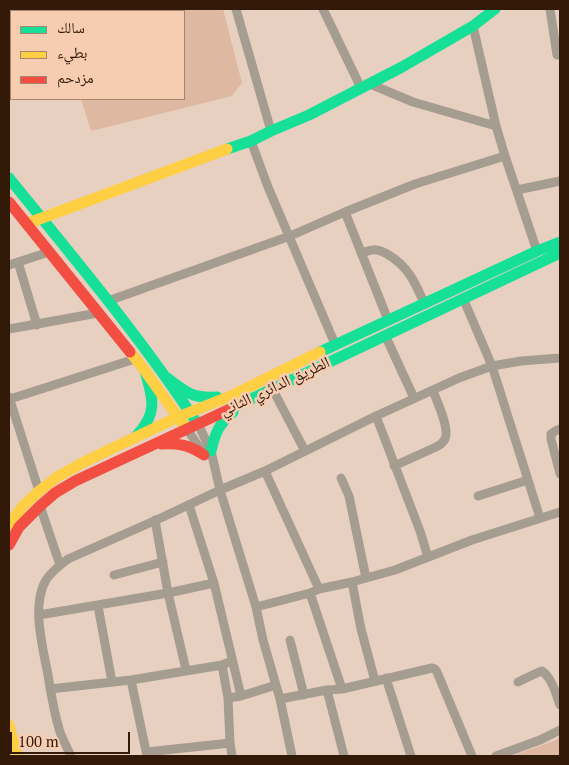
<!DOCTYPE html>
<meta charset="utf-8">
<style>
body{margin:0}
#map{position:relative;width:569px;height:765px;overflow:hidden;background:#e8d0c1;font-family:"PT Serif","Noto Naskh Arabic",serif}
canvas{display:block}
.frame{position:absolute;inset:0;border:10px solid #331a08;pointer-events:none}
.legend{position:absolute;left:10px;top:10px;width:175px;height:90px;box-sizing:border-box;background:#f7cdb2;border:1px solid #a9856e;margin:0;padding:6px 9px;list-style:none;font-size:15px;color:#331a08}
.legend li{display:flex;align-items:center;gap:10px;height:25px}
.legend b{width:25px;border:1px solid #a9856e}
.scale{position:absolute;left:10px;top:732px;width:120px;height:22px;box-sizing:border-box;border:2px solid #331a08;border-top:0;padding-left:6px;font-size:15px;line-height:18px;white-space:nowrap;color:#331a08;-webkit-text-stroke:4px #f7cdb2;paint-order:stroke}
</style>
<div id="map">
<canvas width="569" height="765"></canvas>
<div class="frame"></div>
<ul class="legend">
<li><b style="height:6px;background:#16e098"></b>سالك</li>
<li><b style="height:6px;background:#ffcf43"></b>بطيء</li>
<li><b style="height:6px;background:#f24e42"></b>مزدحم</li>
</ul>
<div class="scale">100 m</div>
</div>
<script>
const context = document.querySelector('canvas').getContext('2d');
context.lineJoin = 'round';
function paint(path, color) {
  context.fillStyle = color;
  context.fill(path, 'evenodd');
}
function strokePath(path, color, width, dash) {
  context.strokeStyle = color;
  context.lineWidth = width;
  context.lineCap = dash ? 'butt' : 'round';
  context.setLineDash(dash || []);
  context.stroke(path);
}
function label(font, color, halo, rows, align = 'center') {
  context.font = font + ' "PT Serif","Noto Naskh Arabic",serif';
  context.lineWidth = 5;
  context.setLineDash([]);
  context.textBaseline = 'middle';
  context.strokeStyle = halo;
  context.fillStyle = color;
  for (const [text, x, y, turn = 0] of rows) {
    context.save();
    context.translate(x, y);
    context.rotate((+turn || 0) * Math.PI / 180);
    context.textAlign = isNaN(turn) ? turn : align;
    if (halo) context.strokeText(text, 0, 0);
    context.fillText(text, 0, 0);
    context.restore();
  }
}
const green = new Path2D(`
 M85 9H223L242 83 232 96 91 131 81 99H184V11H77Z
 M560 737V756H511L554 741Z`);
const street = new Path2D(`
 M236 9 271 131
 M323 9 361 88
 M550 9 557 55
 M473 26 496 126 505 156 537 251
 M370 84 413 102 496 126
 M251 141 268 187 335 344
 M517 190 560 181
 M345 212 388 320
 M361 253C365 252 369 250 373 250 378 249 383 252 387 254 408 266 415 282 424 303
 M18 262 37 325
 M9 265 49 252
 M463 298 492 366 540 518
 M108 301 290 236 345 212 415 184 505 156
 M9 329 98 313
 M385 335 414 398
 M272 388 305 451
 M9 397 39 491
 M10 399 135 359
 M376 416 420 531 428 557
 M198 424 211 451 220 490 256 607 263 640 280 699 292 756
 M187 429 201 450
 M560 429 557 430 551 434V439L560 474
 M394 466 436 447C440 445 443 443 445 439 450 429 437 401 433 391
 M265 471 319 589
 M341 478 349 496 366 578
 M478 496 528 480
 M189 505 214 583 241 696
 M40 506 60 565
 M155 520 168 593 186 670
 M114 575 163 562
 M352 582 361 629 375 681
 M310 593 342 689
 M98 606 112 682
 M256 607 310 593 319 589 352 582 395 570 472 540 560 512
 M39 615 168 593 214 583
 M290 640 304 695
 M222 665 228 698 241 696 276 685
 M386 678 411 756
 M131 680 147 756
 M518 682 539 672 542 671C552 678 556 694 560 705
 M50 689 131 680 222 665 232 661
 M327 690 344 756
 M228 698 230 743 232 756
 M280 699 327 690 342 689 432 668 435 669 437 672 472 756
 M147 752 230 743
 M71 756C67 748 63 740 60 732 54 713 51 694 48 675 43 648 31 605 46 580 51 572 60 565 68 559L163 517 220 490 265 471 376 416 459 378 492 366 521 361 560 358
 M496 756 540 740 560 730`);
const fast = new Path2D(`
 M227 149 251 141 271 131 309 115 402 67 473 26 495 9
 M9 178C73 257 139 335 195 420
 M320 352 537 251 560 242
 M167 378C186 392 192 399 217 397
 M228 410 560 253
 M137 435C158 413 153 398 145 371
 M211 451C215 433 219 424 233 412`);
const slow = new Path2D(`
 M26 224 227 149
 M130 352 143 368 183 424
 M9 525 23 506 39 491 57 477 84 462 178 417 233 395 320 352
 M9 725 17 756`);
const jam = new Path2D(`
 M9 202 130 352
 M161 444C179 443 189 445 204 455
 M9 545 19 527 40 506 55 493 75 481 228 410`);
const streetNames = [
 ["الطريق الدائري الثاني",275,387,-25]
];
paint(green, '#deb8a0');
strokePath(street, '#a69d91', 9);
strokePath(fast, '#16e098', 11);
strokePath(slow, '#ffcf43', 11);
strokePath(jam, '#f24e42', 11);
label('16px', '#331a08', '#f7cdb2', streetNames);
</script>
